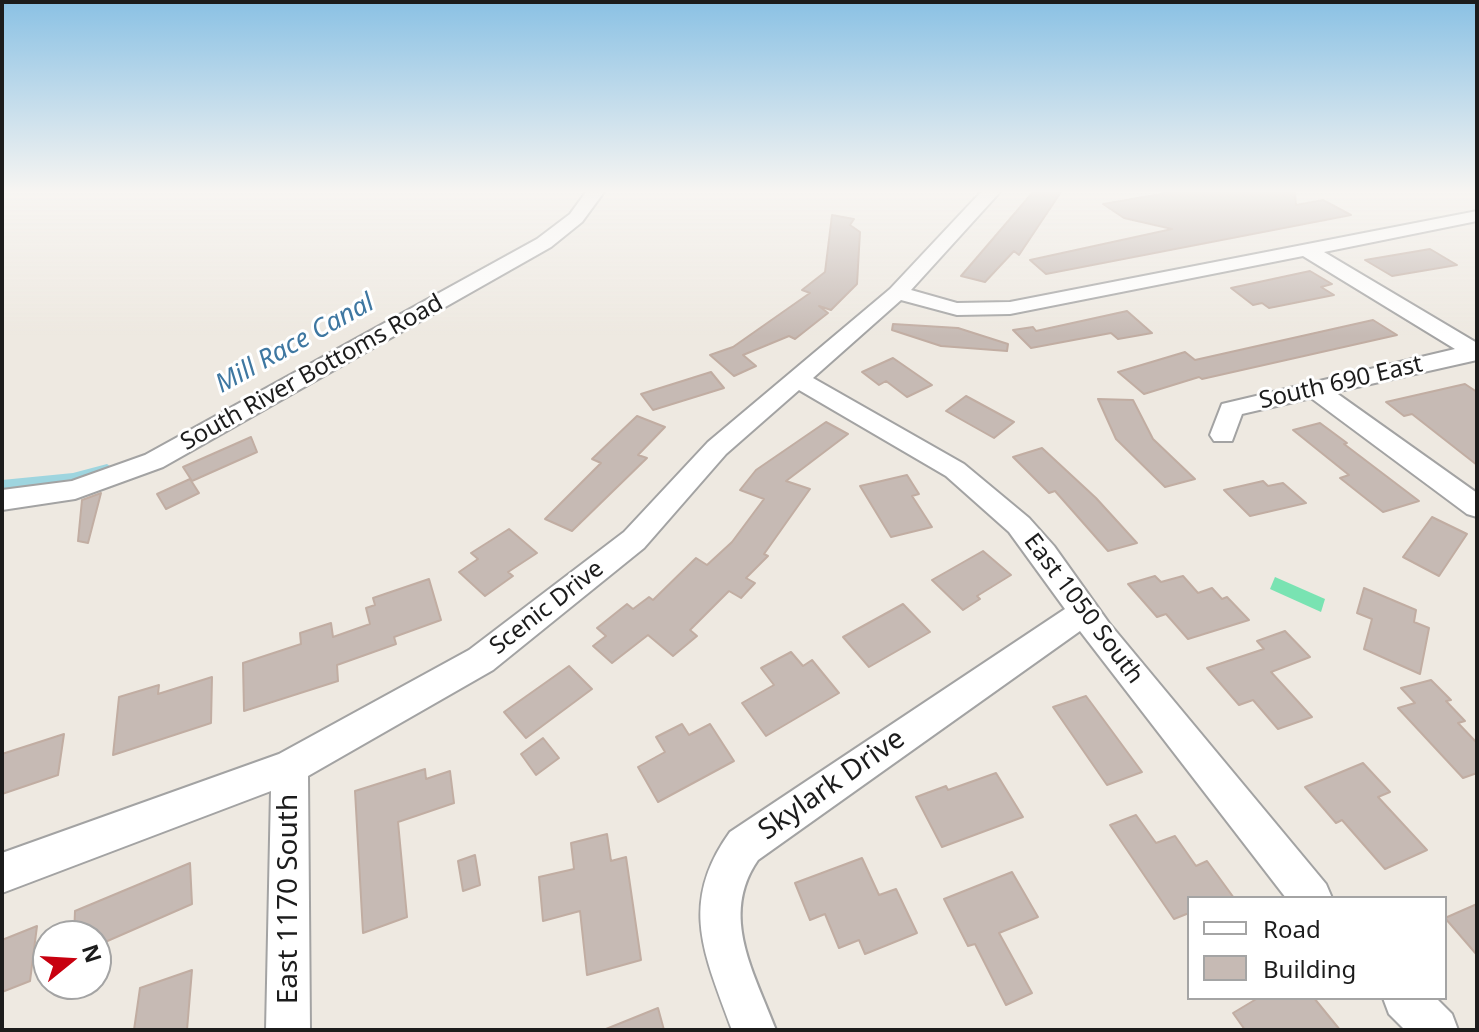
<!DOCTYPE html>
<style>
body{margin:0}
#map{position:relative;width:1479px;height:1032px;overflow:hidden;background:#eee9e1;font-family:"Noto Sans",sans-serif}
canvas{display:block}
.frame{position:absolute;inset:0;border:4px solid #1c1c1c;pointer-events:none}
.legend{position:absolute;left:1187px;top:896px;width:260px;height:104px;box-sizing:border-box;background:#fff;border:2px solid #a4a4a4;margin:0;padding:10px 14px;list-style:none;font-size:24px;color:#1c1c1c}
.legend li{display:flex;align-items:center;gap:16px;height:40px}
.legend b{width:40px;border:2px solid #a4a4a4}
.north{position:absolute;left:32px;top:920px;width:80px;height:80px;box-sizing:border-box;background:#fff;border:2px solid #a4a4a4;border-radius:50%;rotate:72deg;font-size:22px;font-weight:700;line-height:32px;text-align:center;color:#1c1c1c}
.north::after{content:'';display:block;margin:auto;width:28px;height:36px;background:#c8000f;clip-path:polygon(50% 0,100% 100%,50% 72%,0 100%)}
</style>
<div id="map">
<canvas width="1479" height="1032"></canvas>
<div class="frame"></div>
<ul class="legend">
<li><b style="height:10px;background:#fff"></b>Road</li>
<li><b style="height:22px;background:#c6bab4"></b>Building</li>
</ul>
<div class="north">N</div>
</div>
<script>
const context = document.querySelector('canvas').getContext('2d');
context.lineJoin = 'round';
function paint(path, color) {
  context.fillStyle = color;
  context.fill(path, 'evenodd');
}
function strokePath(path, color, width, dash) {
  context.strokeStyle = color;
  context.lineWidth = width;
  context.lineCap = dash ? 'butt' : 'round';
  context.setLineDash(dash || []);
  context.stroke(path);
}
function label(font, color, halo, rows, align = 'center') {
  context.font = font + ' "Noto Sans",sans-serif';
  context.lineWidth = 6;
  context.setLineDash([]);
  context.textBaseline = 'middle';
  context.strokeStyle = halo;
  context.fillStyle = color;
  for (const [text, x, y, turn = 0] of rows) {
    context.save();
    context.translate(x, y);
    context.rotate((+turn || 0) * Math.PI / 180);
    context.textAlign = isNaN(turn) ? turn : align;
    if (halo) context.strokeText(text, 0, 0);
    context.fillText(text, 0, 0);
    context.restore();
  }
}
const pitch = new Path2D(`
 M1275 577 1325 599 1321 612 1270 589Z`);
const canal = new Path2D(`
 M107 464 117 471 114 476 73 487 2 494V480L73 473Z`);
const building = new Path2D(`
 M1033 192H1061L1019 255 1014 251 985 282 961 276Z
 M1172 192H1295L1296 205 1323 200 1351 215 1046 274 1030 260 1172 229 1124 218 1103 204Z
 M832 215 854 219 850 225 860 232 857 284 831 310 819 306 828 313 795 339 789 336 743 355 756 366 734 376 710 355 733 347 810 293 802 290 825 272Z
 M1430 249 1457 265 1392 276 1365 260Z
 M1310 271 1332 284 1321 287 1334 295 1269 308 1262 303 1253 305 1231 288Z
 M1127 311 1152 333 1118 339 1111 333 1031 348 1013 330 1033 327 1036 331Z
 M1373 320 1397 335 1202 379 1199 377 1144 394 1118 372 1185 352 1195 360Z
 M893 324 958 328 1008 344 1007 351 941 346 892 330Z
 M893 358 932 385 907 397 886 381 879 385 862 372Z
 M711 372 724 388 653 410 641 394Z
 M1465 384 1477 392V465L1412 414 1404 416 1386 402Z
 M966 396 1014 422 994 438 946 411Z
 M1098 399 1133 400 1153 439 1195 479 1165 487 1116 439Z
 M637 416 665 427 638 455 647 458 572 531 545 519 601 463 592 459Z
 M826 422 848 434 786 481 810 489 764 554 768 556 746 578 755 583 741 598 729 591 690 630 697 636 673 656 648 635 612 663 593 646 606 636 597 628 627 604 633 609 649 597 653 600 696 558 707 565 732 542 764 499 740 490 756 470Z
 M1320 423 1347 443 1344 444 1419 501 1383 512 1340 478 1349 475 1293 430Z
 M251 437 257 452 192 481 183 467Z
 M1042 448 1096 498 1137 543 1108 551 1055 491 1049 493 1013 457Z
 M907 475 919 494 912 496 932 527 891 537 860 486Z
 M190 479 199 493 166 509 157 494Z
 M1263 481 1268 486 1283 483 1306 503 1250 516 1224 490Z
 M101 493 88 543 78 541 82 500Z
 M1432 517 1467 534 1439 576 1403 557Z
 M509 529 537 553 508 572 513 576 485 596 459 572 478 559 471 553Z
 M983 551 1011 575 977 596 980 599 963 610 932 580Z
 M1155 576 1161 582 1183 576 1198 593 1212 588 1222 599 1227 597 1249 620 1188 639 1166 614 1157 617 1128 584Z
 M429 579 441 620 394 637 396 644 337 665 338 681 244 711 243 663 301 644 300 633 331 623 333 637 370 624 366 608 375 605 373 598Z
 M1364 588 1416 610 1414 622 1429 628 1420 674 1364 649 1372 619 1357 613Z
 M903 604 930 632 869 667 843 637Z
 M1285 631 1310 657 1271 672 1312 717 1278 729 1253 700 1239 705 1207 668 1264 649 1257 641Z
 M791 652 803 666 812 660 839 693 766 736 742 703 774 685 761 668Z
 M569 666 592 689 526 738 504 712Z
 M212 677 211 723 113 755 119 697 159 685 158 694Z
 M1431 680 1451 700 1446 701 1465 721 1458 723 1477 743V773L1463 778 1398 708 1415 703 1401 688Z
 M1086 696 1142 772 1107 785 1053 707Z
 M682 724 689 735 710 724 734 761 658 802 638 767 665 752 656 737Z
 M64 734 58 775 2 794V754Z
 M543 738 559 758 536 775 521 754Z
 M1363 763 1390 792 1378 797 1427 850 1385 869 1342 820 1336 823 1305 787Z
 M425 769 426 779 450 771 454 803 398 822 407 917 363 933 355 791Z
 M996 773 1023 817 942 847 916 797 946 786 948 790Z
 M1136 815 1156 843 1175 836 1196 866 1207 861 1234 898H1189V913L1174 919 1110 825Z
 M607 834 611 861 626 857 641 960 587 975 580 911 543 921 539 877 574 869 571 843Z
 M475 855 480 885 463 891 458 861Z
 M862 858 879 895 896 889 917 933 865 954 859 940 839 948 825 914 810 920 795 883Z
 M190 863 192 904 96 946V936H74L75 911Z
 M1012 872 1038 917 999 933 1032 993 1006 1005 975 944 968 946 944 899Z
 M1477 904V955L1445 918Z
 M37 926 30 981 2 992V940Z
 M192 970 187 1030H134L140 988Z
 M1258 998H1314L1340 1030H1245L1233 1013Z
 M658 1008 664 1030H606V1029Z`);
const minor = new Path2D(`
 M586 192H604L582 222 551 247 163 467 75 499 2 510V490L72 481 145 455 537 239 570 214Z
 M981 192H1000L911 290 957 303 1010 302 1477 211V221L1324 252 1477 343V360L1335 392 1477 493V517L1467 514 1311 398 1242 414 1232 441H1214L1210 435 1222 404 1455 349 1303 256 1010 314 957 315 901 300 813 378 964 464 1029 518 1054 546 1109 623 1326 884 1332 898H1286L1080 631 758 860C719 916 755 974 776 1030H732C705 955 678 904 730 832L1065 609 1009 532 946 476 799 390 726 454 644 548 493 670 308 776 310 1030H266L271 791 2 893V853L279 754 469 650 624 532 708 442 890 289Z
 M1383 998H1436L1452 1014 1458 1030H1405L1389 1014Z`);
const streetNames = [
 ["South River Bottoms Road",312,373,-29],
 ["South 690 East",1341,383,-13],
 ["Scenic Drive",547,608,-38],
 ["East 1050 South",1083,609,53]
];
const waterNames = [
 ["Mill Race Canal",295,344,-29]
];
const nearStreetnames = [
 ["Skylark Drive",832,785,-35],
 ["East 1170 South",289,899,-90]
];
paint(pitch, '#79e3b2');
paint(canal, '#9ed5df');
paint(building, '#c6bab4');
strokePath(building, '#c1ada2', 2);
strokePath(minor, '#a3a3a3', 4);
paint(minor, '#fff');
const sky = context.createLinearGradient(0, 0, 0, 336);
sky.addColorStop(0, '#8ac1e4');
sky.addColorStop(0.57, '#f7f5f2');
sky.addColorStop(1, '#f7f5f200');
context.fillStyle = sky;
context.fillRect(0, 0, 1479, 336);
label('24px', '#1c1c1c', '#fff', streetNames);
label('italic 26px', '#3e77a1', '#fff', waterNames);
label('28px', '#1c1c1c', '#fff', nearStreetnames);
</script>
